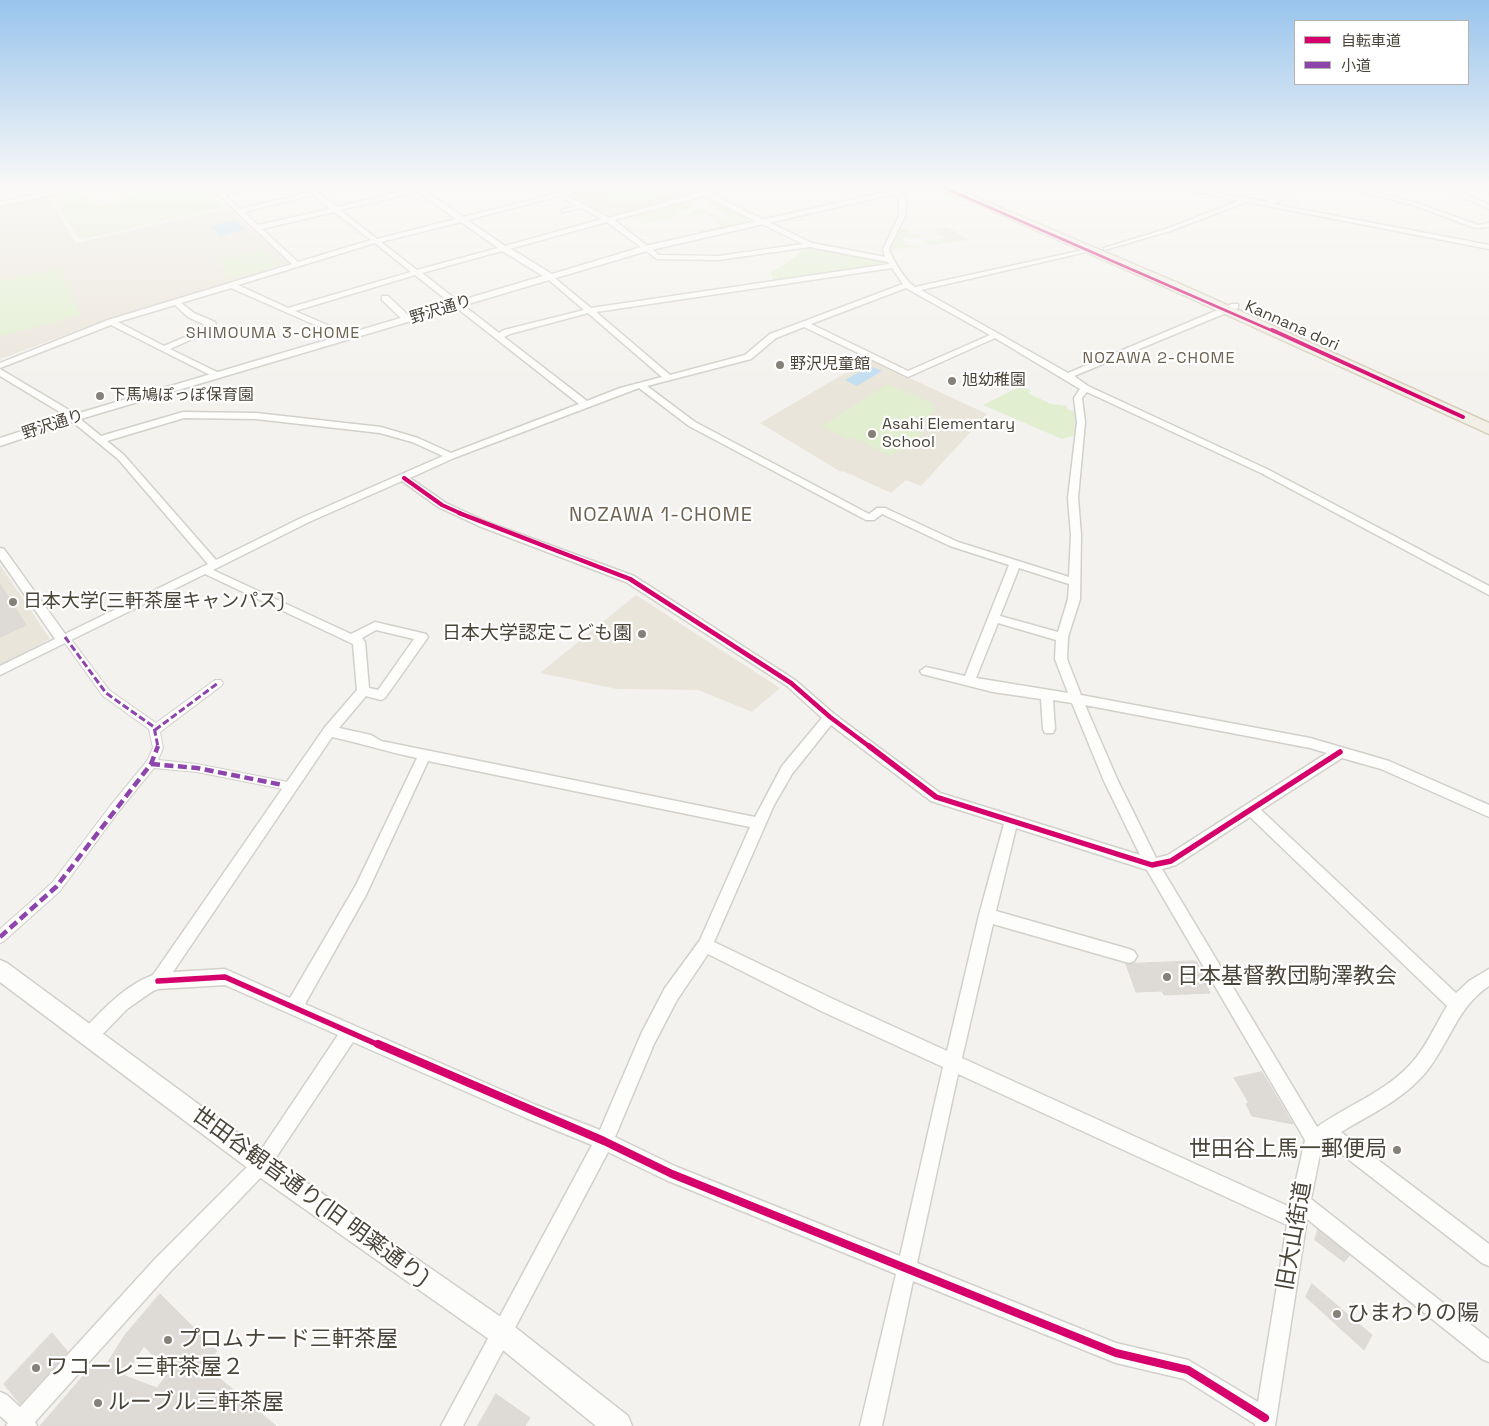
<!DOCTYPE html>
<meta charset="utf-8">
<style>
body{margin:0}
#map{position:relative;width:1489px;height:1426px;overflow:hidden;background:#f4f2ee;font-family:"Space Grotesk","Noto Sans JP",sans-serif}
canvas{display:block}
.legend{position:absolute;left:1294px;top:20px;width:175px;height:65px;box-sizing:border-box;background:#fff;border:1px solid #b7b4b0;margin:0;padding:6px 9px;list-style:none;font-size:15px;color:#4b4439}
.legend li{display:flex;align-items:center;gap:10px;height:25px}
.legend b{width:25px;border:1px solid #b7b4b0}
</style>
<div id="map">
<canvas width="1489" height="1426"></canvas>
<ul class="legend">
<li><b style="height:6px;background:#d6006c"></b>自転車道</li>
<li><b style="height:6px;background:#8e44ad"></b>小道</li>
</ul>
</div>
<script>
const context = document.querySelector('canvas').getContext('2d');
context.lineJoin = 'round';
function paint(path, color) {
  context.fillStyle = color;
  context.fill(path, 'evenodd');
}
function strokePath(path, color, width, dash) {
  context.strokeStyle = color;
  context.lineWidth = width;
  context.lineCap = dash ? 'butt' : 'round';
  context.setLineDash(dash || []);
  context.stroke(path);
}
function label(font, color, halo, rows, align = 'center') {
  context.font = font + ' "Space Grotesk","Noto Sans JP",sans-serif';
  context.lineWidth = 4.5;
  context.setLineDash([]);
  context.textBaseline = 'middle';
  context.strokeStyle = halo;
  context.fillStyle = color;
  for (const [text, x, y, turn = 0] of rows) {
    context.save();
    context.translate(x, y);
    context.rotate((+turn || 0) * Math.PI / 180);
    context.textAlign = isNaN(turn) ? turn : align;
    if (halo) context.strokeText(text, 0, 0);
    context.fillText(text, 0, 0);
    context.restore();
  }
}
const education = new Path2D(`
 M592 188H690L699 193 610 217 568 195Z
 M48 197 76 243 228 208 289 263 109 319 0 359V207Z
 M869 359 987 414 921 486 906 480 891 493 843 471 841 472 760 423Z
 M0 565 50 639 0 666Z
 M636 595 780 688 752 712 698 690 617 689 540 673Z`);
const green = new Path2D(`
 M146 188H204L224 207 80 240 51 197 78 191 97 205 117 203 127 196 147 191Z
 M623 188H653L665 195 620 207 599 194Z
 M697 198C697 207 688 209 679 211L680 214 676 217 644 224 632 215Z
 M710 199 751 218 752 220 702 233 698 231 720 226 708 214 696 216 690 213 701 208 720 217 729 216 708 203Z
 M900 229 908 230V233L921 234 920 238 903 237 905 245 924 246 925 240 940 241 941 237 954 242 890 250Z
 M810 246 887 260 892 265 774 282 770 272C786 266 795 254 810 246Z
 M264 249 279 266 231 278 218 261Z
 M58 268 81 315 0 336V281Z
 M888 384 934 404 931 407 937 410 913 427 924 433 891 456 853 437 849 440 822 426Z
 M1021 386 1031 391 1028 393 1051 404 1067 406V409L1076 412V435L1062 439 983 405Z`);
const parking = new Path2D(`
 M948 227 969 240 955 242 947 240 943 237 947 236H941L935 229Z`);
const water = new Path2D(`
 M235 220 245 229 220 236 210 226Z
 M870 366 882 371 857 386 845 380Z`);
const building = new Path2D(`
 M0 584 26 625 0 637Z
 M1194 961 1197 962 1210 993 1164 995 1162 991 1136 992 1126 964Z
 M1262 1072 1278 1099 1293 1124 1252 1116 1246 1104 1249 1103 1234 1078Z
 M1318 1230 1350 1255 1344 1262 1315 1240Z
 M1312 1284 1372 1335 1364 1350 1306 1297Z
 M160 1294 217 1351 205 1366 276 1426H40L95 1362 104 1368 125 1335ZM144 1346 169 1372 157 1388 125 1376Z
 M52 1333 68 1352 20 1404 4 1384Z
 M496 1394 530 1418 525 1426H478Z`);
const pedestrian = new Path2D(`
 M65 634 68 635 109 690 156 723 215 680H221L223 683 221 686 160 732 163 748 158 760 197 764 283 781 287 782 288 785 287 788 283 789 197 772 154 768 119 811 60 891 4 941 0 943V929L52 883 111 805 147 761 153 748 149 729 103 696 62 639 60 637 62 635Z`);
const minor = new Path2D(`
 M211 188H218L222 192 251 188 225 195 240 209 310 192 305 188H312L337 207 413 188H429L424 190 463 217 554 194 545 188H553L561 192 577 188H588L566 195 609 218 704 191 728 188 711 194 812 243 885 257 883 249 899 216V197L884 188H892L904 195 907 202 905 216 889 249C892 259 906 282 915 287L1088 249 1089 250 1086 252 921 290 1068 373 1232 304H1238V308L1074 376 1088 386 1267 469 1489 586V595L1261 473 1087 392 1082 398 1085 422 1078 498 1081 535 1080 599 1068 637 1067 659 1081 695 1310 738 1389 761 1489 805V817L1381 769 1342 758 1261 810 1456 993 1469 981 1489 969V986C1457 1007 1449 1044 1426 1072 1404 1099 1371 1114 1341 1132L1489 1244V1266L1482 1263 1326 1142 1322 1144 1311 1199 1489 1339V1362L1482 1359 1307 1219 1275 1426H1255V1424L1184 1379 1116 1363 913 1281 882 1426H860L896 1274 666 1180 608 1152 463 1426H441L592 1145 526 1118 353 1042 267 1171 169 1273 35 1422 37 1426H6L8 1423 0 1416V1392L7 1395 20 1407 155 1259 255 1159 338 1035 225 985 158 989 153 991 127 1009 96 1041 90 1043 84 1041 82 1035 84 1029C105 1008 124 986 153 975L325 727 357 690 353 644 205 574 0 675V666L55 639 0 559V548L4 549 65 634 208 564 118 459 63 414 0 376V369L69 410 101 436 183 412 256 413 381 427 418 438 451 453 579 404 415 275 295 311 350 335 351 337 347 339 231 288 181 303 194 313 215 322 217 328 170 349 219 373 220 375 216 378 111 325 0 368V363L108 320 292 264ZM418 192 456 219 377 239 340 210ZM313 195 330 209 258 225 244 212ZM559 196 576 206 562 210V212L581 208 602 219 505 246 467 220ZM704 196 803 244 718 256 659 255 614 220ZM334 212 371 240 298 262 262 229ZM461 222 498 248 417 270 381 242ZM607 222 657 259 718 260 810 247 888 262 889 264 591 308 551 275H548V279L584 310 504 330 499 333 422 273ZM375 243 411 272 288 308 238 285ZM892 268 903 284 770 334 745 355 670 375 596 312ZM906 288 990 335 908 371 811 324ZM175 305 188 317 209 327 164 346 118 322ZM588 313 662 377 620 388 587 401 504 337 510 334ZM804 327 908 377 995 338 1080 389 1074 398 1077 422 1068 498 1071 535 1069 577 958 542 885 508H877L869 514 695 422 647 386 751 359 776 338ZM639 388 689 426 866 520H874L882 514 950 546 1009 565 965 676 926 667 920 671 922 674 993 692 1041 699 1043 729 1045 733H1053L1055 729 1053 700 1072 703 1104 781 1140 855 940 793 834 714 795 680 634 576 487 522 446 503 410 478 454 458ZM184 418 256 419 380 433 412 442 443 456 301 518 216 560 124 455 107 441ZM402 481 438 507 479 526 626 582 787 686 822 718 782 766 755 817 381 741 371 735 339 728 366 696 381 700 385 698 426 640 428 637 426 634 375 622 351 634 213 570 309 522ZM1019 568 1069 584 1068 599 1058 632 1000 616ZM998 623 1056 640 1055 659 1068 693 976 678ZM376 630 414 639 378 690 369 688 365 642 362 638ZM1085 705 1310 748 1327 753 1168 855 1156 858 1118 781ZM831 725 931 801 1004 824 979 915 947 1051 833 999 714 942 774 805 792 774ZM332 737C361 743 387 752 417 758L356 885 290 998 225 969 173 972ZM428 761 750 827 700 940 665 988 642 1032 600 1130 536 1105 305 1004 366 895ZM1250 817 1447 1006C1436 1024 1428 1043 1415 1059 1389 1091 1349 1104 1317 1127L1162 869 1176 865ZM1016 828 1147 870 1305 1140 1290 1207 962 1058 993 924 1129 963 1134 961 1137 956 1134 951 1129 949 996 911ZM708 954 821 1011 943 1067 900 1256 677 1167 615 1137 654 1044 677 1000ZM958 1074 1287 1225 1258 1402 1188 1360 1116 1343 917 1263Z
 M1179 188H1193L1266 202 1296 188H1305L1273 204 1489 245V249L1247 202 1170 231 1104 250V248L1166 229 1239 201Z
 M1347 188H1359L1417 203 1478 225 1489 223V227L1475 228 1413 205Z
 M1445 188H1454L1489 205V209Z
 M382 296H388L411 318V322H405L382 300Z`);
const tertiary = new Path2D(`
 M66 188H83L0 206V202Z
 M904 188H920L647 251 77 420 0 446V438L69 416 543 276 502 251V247H508L552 274 645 246Z
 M1484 188H1489V191Z
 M0 960 7 963 281 1165 511 1324 628 1416 632 1426H596L493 1342 265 1181 0 982Z`);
const primary = new Path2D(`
 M940 188H954L1180 284 1489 423V434L1172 290Z`);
const quietFar1 = new Path2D(`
 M65 637 106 693 154 727 158 747
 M155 730 218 683`);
const quiet = new Path2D(`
 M151 764 197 768 283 785
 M0 937 56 887 151 764 158 746`);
const cyclewayFar4 = new Path2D(`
 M945 188 1275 332`);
const cyclewayFar3 = new Path2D(`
 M1272 330 1463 417
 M404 478 442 505 462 514`);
const cyclewayFar2 = new Path2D(`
 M459 513 630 579 791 683 830 717 870 747`);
const cyclewayFar1 = new Path2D(`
 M869 746 936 797 1152 865 1171 861 1340 752
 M158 981 225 977 381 1046`);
const cycleway = new Path2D(`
 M378 1044 604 1141 672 1174 1116 1353 1188 1370 1265 1418`);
const markers = [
 [780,365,5,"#868178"],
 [952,381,5,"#868178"],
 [100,396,5,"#868178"],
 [872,434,5,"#868178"],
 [13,602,5,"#868178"],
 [642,634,5,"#868178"],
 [1167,977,5,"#868178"],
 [1397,1150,5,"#868178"],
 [1337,1314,5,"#868178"],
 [168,1340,5,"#868178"],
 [36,1368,5,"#868178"],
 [98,1403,5,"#868178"]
];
const farStreetnames = [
 ["野沢通り",441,310,-17],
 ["Kannana dori",1292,326,24],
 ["野沢通り",53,425,-18]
];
const farNeighbourhoodnames = [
 ["SHIMOUMA 3-CHOME",273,334],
 ["NOZAWA 2-CHOME",1159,359]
];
const farPoinames = [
 ["野沢児童館",790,365],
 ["旭幼稚園",962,381],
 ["下馬鳩ぽっぽ保育園",110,396],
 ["Asahi Elementary",882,425],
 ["School",882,443]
];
const poiNames = [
 ["日本大学(三軒茶屋キャンパス)",23,602],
 ["日本大学認定こども園",632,634,"right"]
];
const neighbourhoodNames = [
 ["NOZAWA 1-CHOME",661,516]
];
const nearPoinames = [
 ["日本基督教団駒澤教会",1177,977],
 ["世田谷上馬一郵便局",1387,1150,"right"],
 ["ひまわりの陽",1347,1314],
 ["プロムナード三軒茶屋",178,1340],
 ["ワコーレ三軒茶屋２",46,1368],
 ["ルーブル三軒茶屋",108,1403]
];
const nearStreetnames = [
 ["世田谷観音通り(旧 明薬通り)",310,1197,36],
 ["旧大山街道",1295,1236,-80]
];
paint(education, '#eae5da');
paint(green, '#e1eecf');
paint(parking, '#e6e3df');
paint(water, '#c0ddf1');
paint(building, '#dedbd6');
strokePath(building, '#dcd9d4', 1);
strokePath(pedestrian, '#d2d0cb', 2);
strokePath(minor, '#d2d0cb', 3);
strokePath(tertiary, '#d2d0cb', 3);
strokePath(primary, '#d6cebb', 3);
paint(pedestrian, '#fdfdfc');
paint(minor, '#fdfdfc');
paint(tertiary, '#fdfdfc');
paint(primary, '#f2efe6');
strokePath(quietFar1, '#8e44ad', 3, [7, 3]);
strokePath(quiet, '#8e44ad', 4.5, [9, 4.5]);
strokePath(cyclewayFar4, '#d6006c', 2.5);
strokePath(cyclewayFar3, '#d6006c', 4);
strokePath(cyclewayFar2, '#d6006c', 4.5);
strokePath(cyclewayFar1, '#d6006c', 5.5);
strokePath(cycleway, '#d6006c', 8);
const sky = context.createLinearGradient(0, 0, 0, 388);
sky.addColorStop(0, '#98c4ec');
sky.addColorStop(0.48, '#faf9f7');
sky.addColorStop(1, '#faf9f700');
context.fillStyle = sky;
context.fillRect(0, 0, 1489, 388);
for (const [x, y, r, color] of markers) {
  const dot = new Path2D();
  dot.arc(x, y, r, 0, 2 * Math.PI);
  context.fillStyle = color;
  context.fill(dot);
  strokePath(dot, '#fff', 2);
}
label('16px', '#4b4439', '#fff', farStreetnames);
context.letterSpacing = '1px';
label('16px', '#6e6250', '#fff', farNeighbourhoodnames);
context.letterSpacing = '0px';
label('16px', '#4b4439', '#fff', farPoinames, 'left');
label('19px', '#4b4439', '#fff', poiNames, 'left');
context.letterSpacing = '1px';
label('20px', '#6e6250', '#fff', neighbourhoodNames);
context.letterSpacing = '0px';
label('22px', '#4b4439', '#fff', nearPoinames, 'left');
label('22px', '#4b4439', '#fff', nearStreetnames);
</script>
